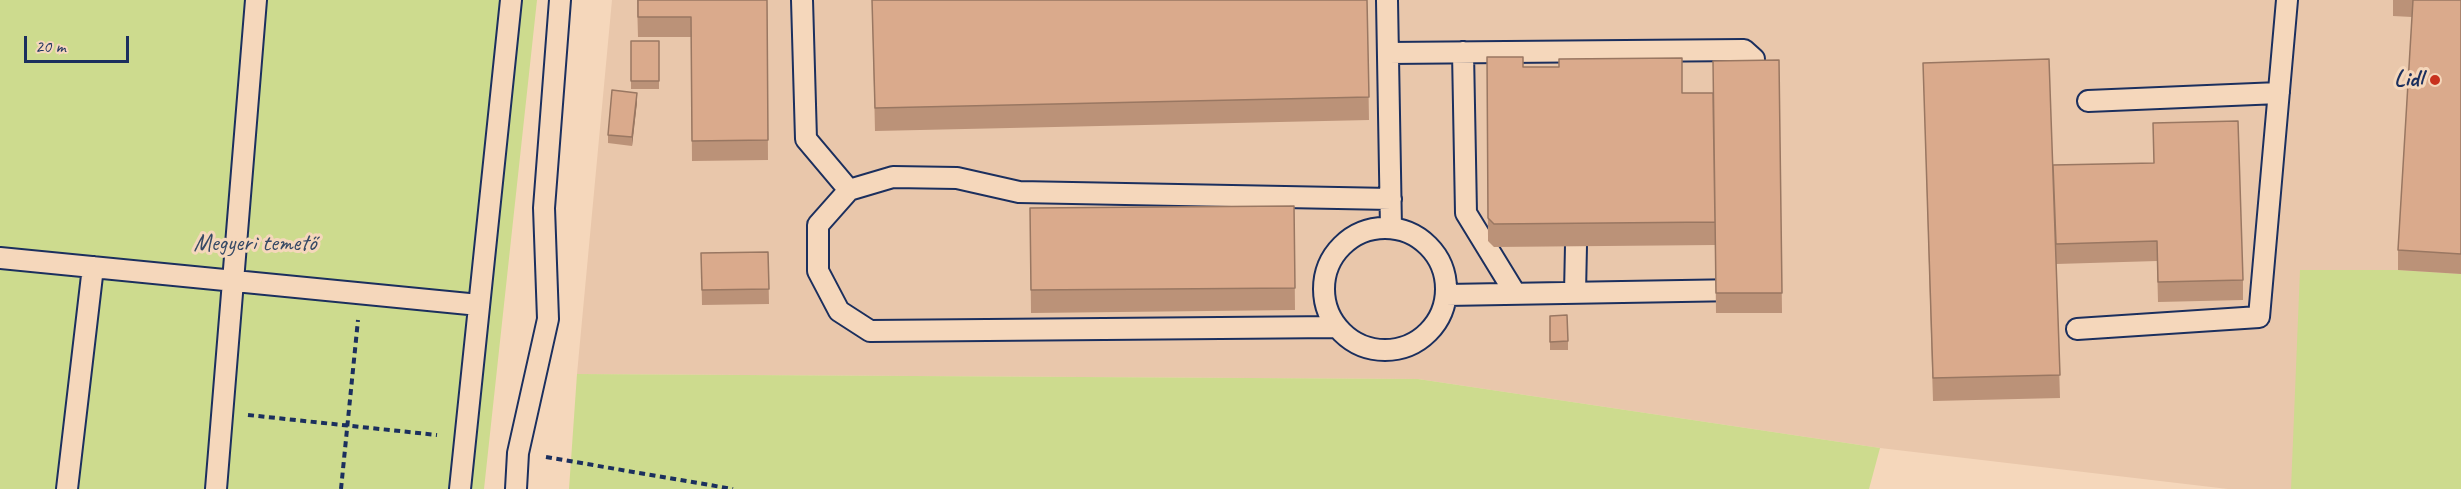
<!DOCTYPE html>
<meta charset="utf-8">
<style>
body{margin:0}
#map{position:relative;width:2461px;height:489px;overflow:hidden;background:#f5d7bb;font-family:Caveat,sans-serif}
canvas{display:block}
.scale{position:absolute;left:24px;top:36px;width:105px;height:27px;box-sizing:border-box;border:3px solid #1b2f5e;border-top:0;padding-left:8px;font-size:18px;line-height:21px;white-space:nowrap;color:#1b2f5e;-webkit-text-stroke:4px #f5d7bb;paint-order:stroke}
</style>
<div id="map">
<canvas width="2461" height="489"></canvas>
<div class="scale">20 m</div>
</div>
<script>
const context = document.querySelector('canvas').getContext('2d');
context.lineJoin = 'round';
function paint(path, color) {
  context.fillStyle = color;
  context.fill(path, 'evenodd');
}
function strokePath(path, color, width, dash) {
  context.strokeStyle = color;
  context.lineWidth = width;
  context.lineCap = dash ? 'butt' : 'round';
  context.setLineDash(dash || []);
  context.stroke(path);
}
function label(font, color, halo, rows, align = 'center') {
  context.font = font + ' Caveat,sans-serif';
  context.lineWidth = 6;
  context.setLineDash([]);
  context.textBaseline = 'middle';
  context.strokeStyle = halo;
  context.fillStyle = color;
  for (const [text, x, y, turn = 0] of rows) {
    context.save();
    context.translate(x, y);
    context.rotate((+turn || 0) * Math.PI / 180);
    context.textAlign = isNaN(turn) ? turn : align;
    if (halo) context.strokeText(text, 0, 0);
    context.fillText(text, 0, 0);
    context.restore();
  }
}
const built = new Path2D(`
 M612 0H2461V489H2228L1880 448 1418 379 577 374Z`);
const green = new Path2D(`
 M0 0H537L484 489H0Z
 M2300 270H2398L2461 274V489H2291Z
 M577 374 1418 379 1880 448 1869 489H569Z`);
const path = new Path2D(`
 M248 415 437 435
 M546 457 733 489
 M341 489 358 320`);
const lane = new Path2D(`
 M802 0 806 139 849 190
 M1387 0 1391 228
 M1463 52 1466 213 1515 293
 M1388 53 1744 50 1754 59V87
 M2088 101 2279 93
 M1324 289a61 61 0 1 1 122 0a61 61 0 1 1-122 0Z
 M0 258 479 305
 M1575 293 1576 245
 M1446 295 1740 290
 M1337 327 870 331 839 311 818 271V225L849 190 893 177 957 178 1019 192 1391 199
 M2077 329 2259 317 2287 0
 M67 489 93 267
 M216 489 256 0
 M460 489 511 0
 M516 489 518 453 548 319 544 208 560 0`);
const wall = new Path2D(`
 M637 0H767L768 160 692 161 691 37H638Z
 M872 0H1367L1369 120 875 131Z
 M2393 0H2461V274L2398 270V250L2412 17 2393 16Z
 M631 41H659V89H631Z
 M1487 57 1523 67 1682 93H1713L1779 60 1782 313H1716L1715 231V245L1494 247 1488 241Z
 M1923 63 2053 165 2154 163 2153 123 2243 280V300L2158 302 2157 261 2056 264 2060 398 1933 401Z
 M637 102 632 146 608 143V135Z
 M1294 206 1295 310 1031 313 1030 208Z
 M768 252 769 304 702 305 701 253Z
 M1550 316 1568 341V350H1550Z`);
const shadedWall = new Path2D(`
 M637 93V102L632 146V137Z`);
const building = new Path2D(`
 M638 0H767L768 140 692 141 691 17H638Z
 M872 0H1367L1369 97 875 108Z
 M2413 0H2461V254L2398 250Z
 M631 41H659V81H631Z
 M1487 57H1523V67H1559V59L1682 58V93H1713L1715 222 1494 224 1488 218Z
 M2049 59 2060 375 1933 378 1923 63Z
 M1779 60 1782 293H1716L1713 61Z
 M612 90 637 93 632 137 608 135Z
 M2238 121 2243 280 2158 282 2157 241 2056 244 2053 165 2154 163 2153 123Z
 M1294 206 1295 288 1031 290 1030 208Z
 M768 252 769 289 702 290 701 253Z
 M1567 315 1568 341 1550 342V316Z`);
const markers = [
 [2435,80,6,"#c8321e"]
];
const poiNames = [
 ["Lidl",2423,80]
];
const parkNames = [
 ["Megyeri temető",255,244]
];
paint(built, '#e9c7ab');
paint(green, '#cddb8e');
strokePath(lane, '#1b2f5e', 24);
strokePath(path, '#1b2f5e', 4, [6, 4.5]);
strokePath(lane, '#f5d7bb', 20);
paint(wall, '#bb9278');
paint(shadedWall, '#997762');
paint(building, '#daaa8c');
strokePath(building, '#997762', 1.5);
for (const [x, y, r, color] of markers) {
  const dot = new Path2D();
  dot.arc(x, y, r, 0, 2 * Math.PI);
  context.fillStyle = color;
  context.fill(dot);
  strokePath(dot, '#f5d7bb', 2);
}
label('bold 24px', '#1b2f5e', '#f5d7bb', poiNames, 'right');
label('24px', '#364965', '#f5d7bb', parkNames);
</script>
